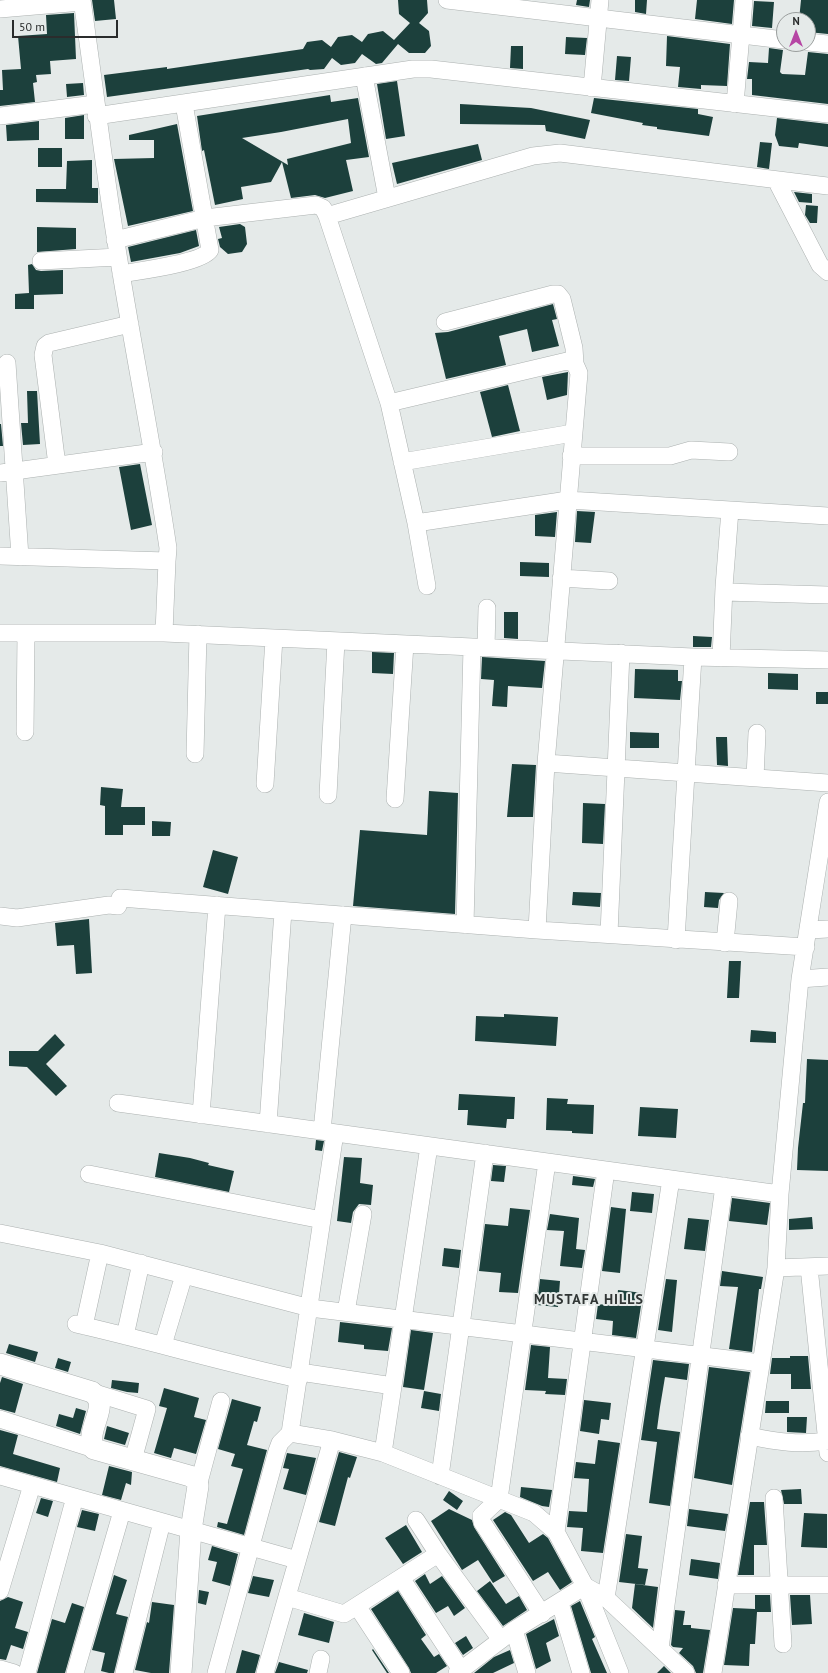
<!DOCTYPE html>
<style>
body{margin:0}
#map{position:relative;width:828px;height:1673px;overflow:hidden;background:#e5eae9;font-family:"PT Sans",sans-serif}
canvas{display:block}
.north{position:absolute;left:776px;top:12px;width:40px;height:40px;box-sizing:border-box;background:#e5eae9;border:1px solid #9a9e9d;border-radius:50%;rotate:0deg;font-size:11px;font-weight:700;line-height:16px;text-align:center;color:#2a2c2c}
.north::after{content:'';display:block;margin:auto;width:14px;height:18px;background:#b646a4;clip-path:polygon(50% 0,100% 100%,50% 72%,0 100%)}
.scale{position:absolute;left:12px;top:20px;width:106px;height:18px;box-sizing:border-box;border:2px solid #2a2c2c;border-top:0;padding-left:5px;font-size:12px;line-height:14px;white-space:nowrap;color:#2a2c2c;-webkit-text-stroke:3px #e5eae9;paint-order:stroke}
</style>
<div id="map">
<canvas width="828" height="1673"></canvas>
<div class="north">N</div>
<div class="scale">50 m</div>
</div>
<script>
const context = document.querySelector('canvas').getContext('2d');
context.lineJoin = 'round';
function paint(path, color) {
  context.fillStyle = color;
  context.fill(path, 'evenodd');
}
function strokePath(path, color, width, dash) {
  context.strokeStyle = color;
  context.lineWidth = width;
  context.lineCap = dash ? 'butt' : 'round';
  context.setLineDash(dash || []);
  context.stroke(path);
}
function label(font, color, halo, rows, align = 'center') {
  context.font = font + ' "PT Sans",sans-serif';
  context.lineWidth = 4;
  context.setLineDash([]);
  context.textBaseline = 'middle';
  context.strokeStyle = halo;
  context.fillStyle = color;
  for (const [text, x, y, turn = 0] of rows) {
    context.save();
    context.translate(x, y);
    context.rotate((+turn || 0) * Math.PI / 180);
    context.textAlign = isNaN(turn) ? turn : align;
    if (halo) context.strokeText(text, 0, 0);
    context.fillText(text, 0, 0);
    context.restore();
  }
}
const building = new Path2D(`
 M92 0H114L116 19 95 21Z
 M398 0H427L428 13 419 23 429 31 431 46 425 53H409L398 44 382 63 376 64 362 54 355 63 341 65 332 58 324 69 310 70 308 69 107 97 104 75 167 67V69L303 49 307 42 322 40 331 47 338 37 352 35 362 42 368 34 383 31 394 40 410 23 399 14Z
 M577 0H590L589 7 576 5Z
 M635 0H647L646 14 635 12Z
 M697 0H734L732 24 695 19Z
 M801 0H828V34L808 32V20H799Z
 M754 1 774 2 772 28 752 26Z
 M74 13 76 59 50 61 51 74 36 75 37 82 33 83 35 102 0 106V90H3L2 70 21 69 18 36 47 34 46 15Z
 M667 36 730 44 727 86 701 85V89L678 87 680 67 666 66Z
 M566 37 587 38 585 55 565 54Z
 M511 46H523V69L510 68Z
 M769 48 783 50 780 72 782 74 805 75 808 52 828 54V104L752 95V79H747L749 62 768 63Z
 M617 56 631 57 629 81 615 80Z
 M397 81 405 136 386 139 377 84Z
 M83 83 84 95 67 97 66 84Z
 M330 95 331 102 358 98 369 157 346 160 353 191 325 198 315 195 291 198 282 162 271 182 241 187 243 199 215 205 204 150 202 151 197 116ZM348 119 351 143 287 159 288 165 242 138 281 132Z
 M594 98 698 109V114L713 117 709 136 657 129V127L642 125 643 123 591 113Z
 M460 104 531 108 590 120 585 139 546 131 545 125 460 124Z
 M84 115V139H65V118Z
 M777 118 828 124V147L799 143 798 148 779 146 775 135Z
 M39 121V140L7 141 6 125Z
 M177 124 193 211 128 226 114 159 154 158V140H129V135Z
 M760 142 772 143 769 169 757 167Z
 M478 144 482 160 397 184 392 163Z
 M38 148H62V167H38Z
 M92 160V188H98V203L36 202V189H66L67 161Z
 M794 192 812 194V203L799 202Z
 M806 205 818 206 817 223H810L805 215Z
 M240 224 245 227 247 244 242 252 228 254 220 247 218 239 222 238 219 227Z
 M37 227 76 228V249L37 252Z
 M196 230 199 246 180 253 131 262 128 247Z
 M32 264 36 270 41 271 63 270V294L34 295V309H15V294L29 293 28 265Z
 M553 304 557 319 552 320 559 346 532 352 527 329 499 336 506 365 446 379 435 333 448 332Z
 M568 372 567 395 547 400 542 377Z
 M508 385 520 431 492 437 480 392Z
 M27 391H37L40 444 23 445 21 423H28Z
 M0 424H1L3 446H0Z
 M140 464 152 525 131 530 119 467Z
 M577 511 595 512 591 543 575 542Z
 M557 512 555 537 535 536V515Z
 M520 562 549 563V577L520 576Z
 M504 612H518V639L504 638Z
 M693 636 712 637 711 647H693Z
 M372 652 394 653 393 674 372 673Z
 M482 657 545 661 542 688 508 686 507 707 492 706 494 680 481 679Z
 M635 669 678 670V681H682L680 700 634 698Z
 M768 673 798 674V690L768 689Z
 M816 692H828V704H816Z
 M630 732 659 733V748H630Z
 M716 737H727L728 766 717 765Z
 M512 764 536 765 533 817H507Z
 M101 787 123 789 121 807H145V825H123V835H105V806L100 805Z
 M429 791 458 793 455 914 353 906 360 830 427 835Z
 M583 803 605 804 603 844 582 843Z
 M152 821 171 822 170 836H152Z
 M213 850 238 857 228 894 203 887Z
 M573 892 601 893 600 907 572 905Z
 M705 892 724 893 719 900 718 908 704 907Z
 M89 919 92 973 76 974 74 945 57 946 55 923Z
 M729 961H741L739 998H727Z
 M504 1014 558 1017 556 1046 475 1041 476 1016 504 1017Z
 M751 1030 776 1032V1043L750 1042Z
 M55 1034 65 1045 46 1064 67 1086 56 1096 27 1067 9 1066V1051H38Z
 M807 1059 828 1060V1171L797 1170 798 1148 803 1103H805Z
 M459 1094 515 1097 514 1119H507L506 1128 467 1125 468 1110H458Z
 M547 1098 568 1099 567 1104 594 1105 593 1134 572 1133V1131L546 1130Z
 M640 1107 678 1109 676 1138 638 1136Z
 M316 1140 324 1141 322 1151 315 1150Z
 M159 1153 190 1158 209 1163 208 1165 234 1171 229 1192 155 1177Z
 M344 1157 362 1158 360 1183 373 1185 371 1205 359 1204 353 1212 351 1223 337 1221Z
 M493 1165 506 1166 504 1182 491 1181Z
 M573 1176 595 1179 593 1187 572 1185Z
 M632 1192 654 1194 652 1213 630 1211Z
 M732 1198 770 1203 767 1225 729 1221Z
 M611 1207 626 1209 620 1273 602 1271Z
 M510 1208 530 1210 518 1293 499 1292 501 1273 479 1271 485 1224 508 1226Z
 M550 1214 579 1218 576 1249 585 1250 582 1268 560 1266 564 1231 547 1230Z
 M812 1217 813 1229 789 1230V1219Z
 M688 1218 709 1220 705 1251 684 1249Z
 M444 1248 461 1250 459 1268 442 1266Z
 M722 1271 763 1277 761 1289H759L752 1352 729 1349 738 1287 720 1286Z
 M540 1279 560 1281 558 1307 537 1305Z
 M666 1279 677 1280 672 1332 658 1330Z
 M618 1290 643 1293 636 1338 612 1335 613 1321 596 1319 598 1304 616 1306Z
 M340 1322 392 1328 388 1351 364 1349V1345L338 1342Z
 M411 1330 433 1333 424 1390 403 1387Z
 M9 1344 38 1352 35 1362 6 1353Z
 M531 1345 550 1347 548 1378 567 1379 565 1395 545 1394 546 1391 525 1390Z
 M790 1356H808L811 1389H791V1374H770L772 1358H790Z
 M58 1358 71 1362 68 1372 55 1368Z
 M653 1360 689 1364 687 1380 665 1377 660 1407 657 1429 680 1432 670 1506 649 1503 657 1442 641 1440Z
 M709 1367 750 1372 732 1485 694 1478Z
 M2 1377 23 1384 15 1413 0 1409V1383Z
 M112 1380 139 1383 138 1393 127 1392 111 1388Z
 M164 1388 199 1398 194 1417 206 1420 196 1454 174 1448 171 1458 154 1453 167 1408 159 1406Z
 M424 1391 441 1394 439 1411 421 1408Z
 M232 1399 261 1407 257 1422 254 1421 247 1445 267 1450 244 1535 217 1527 218 1522 227 1524 243 1469 231 1466 235 1454 218 1449Z
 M584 1400 611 1403 609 1420 601 1419 599 1434 580 1431Z
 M766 1401H789V1413H765Z
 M76 1408 86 1411 80 1434 56 1426 59 1414 73 1418Z
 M787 1417H807L806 1433 787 1432Z
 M107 1426 129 1433 125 1445 104 1439Z
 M0 1430 18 1435 13 1454 60 1468 57 1482 0 1466Z
 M598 1440 620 1443 603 1553 581 1551 583 1528 567 1527 569 1511 587 1512 589 1479 574 1478 576 1462 595 1464Z
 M339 1452 357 1457 350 1478 348 1477 335 1526 319 1522Z
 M287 1453 316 1458 306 1495 283 1489 289 1469 283 1468Z
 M109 1466 132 1472 131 1485 126 1483 121 1500 102 1495Z
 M521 1487 552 1490 549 1507 542 1506 520 1497Z
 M801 1489 802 1504H784L781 1490Z
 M449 1491 463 1501 457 1510 443 1500Z
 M41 1498 53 1501 48 1517 36 1513Z
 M750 1502H764L767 1545H754V1575H738Z
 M449 1509 472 1520 474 1527 505 1576 493 1583 478 1560 462 1570 431 1521Z
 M689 1509 728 1514 725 1531 687 1526Z
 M82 1510 99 1514 95 1531 77 1527Z
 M505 1512 511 1515 529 1543 543 1534 548 1538 572 1582 560 1590 548 1572 533 1581 493 1520Z
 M804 1513 827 1514V1548L801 1547Z
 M406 1525 422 1552 403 1564 385 1538Z
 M626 1534 642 1536 638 1568 648 1569 645 1585 619 1582Z
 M212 1546 238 1554 230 1586 212 1581 217 1562 208 1560Z
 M691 1559 720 1563 718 1579 689 1575Z
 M425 1574 430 1584 442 1576 465 1608 454 1616 448 1606 436 1613 415 1581Z
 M114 1575 127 1580 116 1614 128 1617 114 1673H109L101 1671 105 1653 92 1650Z
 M253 1576 274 1580 269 1597 248 1593Z
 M490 1581 506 1604 519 1596 527 1610 503 1626 477 1591Z
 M635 1584 658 1587 653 1628 632 1608Z
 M199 1590 209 1592 206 1605 198 1603Z
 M398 1591 426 1635 421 1639 434 1657 439 1654 447 1666 436 1673H411L409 1668 371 1609Z
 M755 1595H770L771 1612H757L755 1644H750L749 1666 724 1665 733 1608 755 1609Z
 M790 1595H810L812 1624 792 1625Z
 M8 1597 23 1602 15 1628 28 1632 23 1649 11 1645 6 1660 0 1659V1601Z
 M580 1601 595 1637 592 1639 607 1673H591L571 1606Z
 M152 1602 174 1605 169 1673H151L135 1670 147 1622 149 1623Z
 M72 1603 84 1607 65 1673H37L52 1619 65 1623Z
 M675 1610 685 1611 683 1625H691V1628L710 1630 703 1673H696L693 1666 679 1653 683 1648 673 1647 671 1645Z
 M304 1613 334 1622 329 1643 298 1635Z
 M554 1619 559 1636 546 1643 551 1661 536 1669 526 1634Z
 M466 1636 473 1648 463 1655 455 1643Z
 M373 1649 389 1673H387L372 1650Z
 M242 1650 260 1655 255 1673H236Z
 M510 1650 514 1663 493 1673H474L494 1657Z
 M279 1662 308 1670 307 1673H275Z
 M664 1666 671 1673H657Z`);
const minor = new Path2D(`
 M447 0 784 40
 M0 9 82 2
 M808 42 828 44
 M364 76 387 198
 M592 88 600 0
 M735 104 744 0
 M0 116 95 104
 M96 116 413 69H431L828 114
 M776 180 820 265 828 272
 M327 216 389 403 567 361 575 364 579 373 546 763 828 783
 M115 240 205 218 316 205 323 208 327 216 533 156 560 153 828 186
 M41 261 118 257
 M121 274C138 271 202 263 210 250L184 104
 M445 322 553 294H558L562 299 574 348 575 364
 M7 363 20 557
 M389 403 416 523 427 586
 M571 456H670L691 450 729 452
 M402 462 573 433
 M57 465 43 355 45 346 49 343 130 324
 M0 473 154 452
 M416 523 568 500 828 516
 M0 556 167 561 168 548C153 446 132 344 116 242 103 162 94 81 82 0
 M561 578 609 581
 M724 592 828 595
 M0 633H164L693 657 828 660
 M164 633 167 561
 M486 648 487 608
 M721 658 724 587 730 510
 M25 732 26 633
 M195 754 198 634
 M755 778 757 733
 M265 784 274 638
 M328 795 336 641
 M395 799 405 644
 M120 898 537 930 806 947
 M0 916 17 918 109 905 118 906
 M465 925 472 647
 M537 930 546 763
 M809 930 828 929
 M609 934 621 653
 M676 940 693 657
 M725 943 729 901
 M800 979 828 977
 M118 1103 780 1194
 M201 1115 217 905
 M268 1124 283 911
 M322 1131 343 915
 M335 1133 290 1433 332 1440 383 1453 534 1513 556 1532 585 1586 620 1673
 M89 1174 322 1220
 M0 1233 100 1253 310 1308 761 1363
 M809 1267 828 1453
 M776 1268 828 1266
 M346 1312 363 1214
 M76 1324C151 1341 224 1363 299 1379
 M84 1326 100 1253
 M125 1336 141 1263
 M163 1345 184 1275
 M300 1372 393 1386
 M92 1392 147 1409 133 1460
 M0 1419 94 1449
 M749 1436C778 1442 799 1445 828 1441
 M383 1453 429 1146
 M0 1476 297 1560
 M440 1476 485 1153
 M198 1486 221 1401
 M774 1498 783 1644
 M416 1520 438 1554
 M556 1532 606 1170
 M401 1578 461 1670
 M726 1585H828
 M0 1591 32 1485
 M287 1597 344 1614 438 1554 501 1640
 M606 1598 671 1179
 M560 1603 581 1673
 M357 1606 401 1673
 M542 1614 482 1522 481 1516 499 1499 547 1162
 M514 1630 527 1673
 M660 1648 724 1186
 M0 1669 14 1673
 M27 1673 75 1497
 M75 1673 122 1511
 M124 1673 162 1522
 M216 1673 277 1451 280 1443 290 1433
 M265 1673 332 1440
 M318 1673 321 1659
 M457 1673 514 1630 585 1586 606 1598 686 1673
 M713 1673 776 1268 780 1194 800 979 828 802`);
const tertiary = new Path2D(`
 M0 1364 92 1392C112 1406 84 1428 94 1449L190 1476 196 1479 198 1486 191 1530 181 1673`);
const districtNames = [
 ["MUSTAFA HILLS",589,1300]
];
paint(building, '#1c403c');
strokePath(minor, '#acb1b0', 18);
strokePath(tertiary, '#acb1b0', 22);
strokePath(minor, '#fff', 17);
strokePath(tertiary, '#fff', 21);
context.letterSpacing = '1px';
label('bold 14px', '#313635', '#e5eae9', districtNames);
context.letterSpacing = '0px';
</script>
